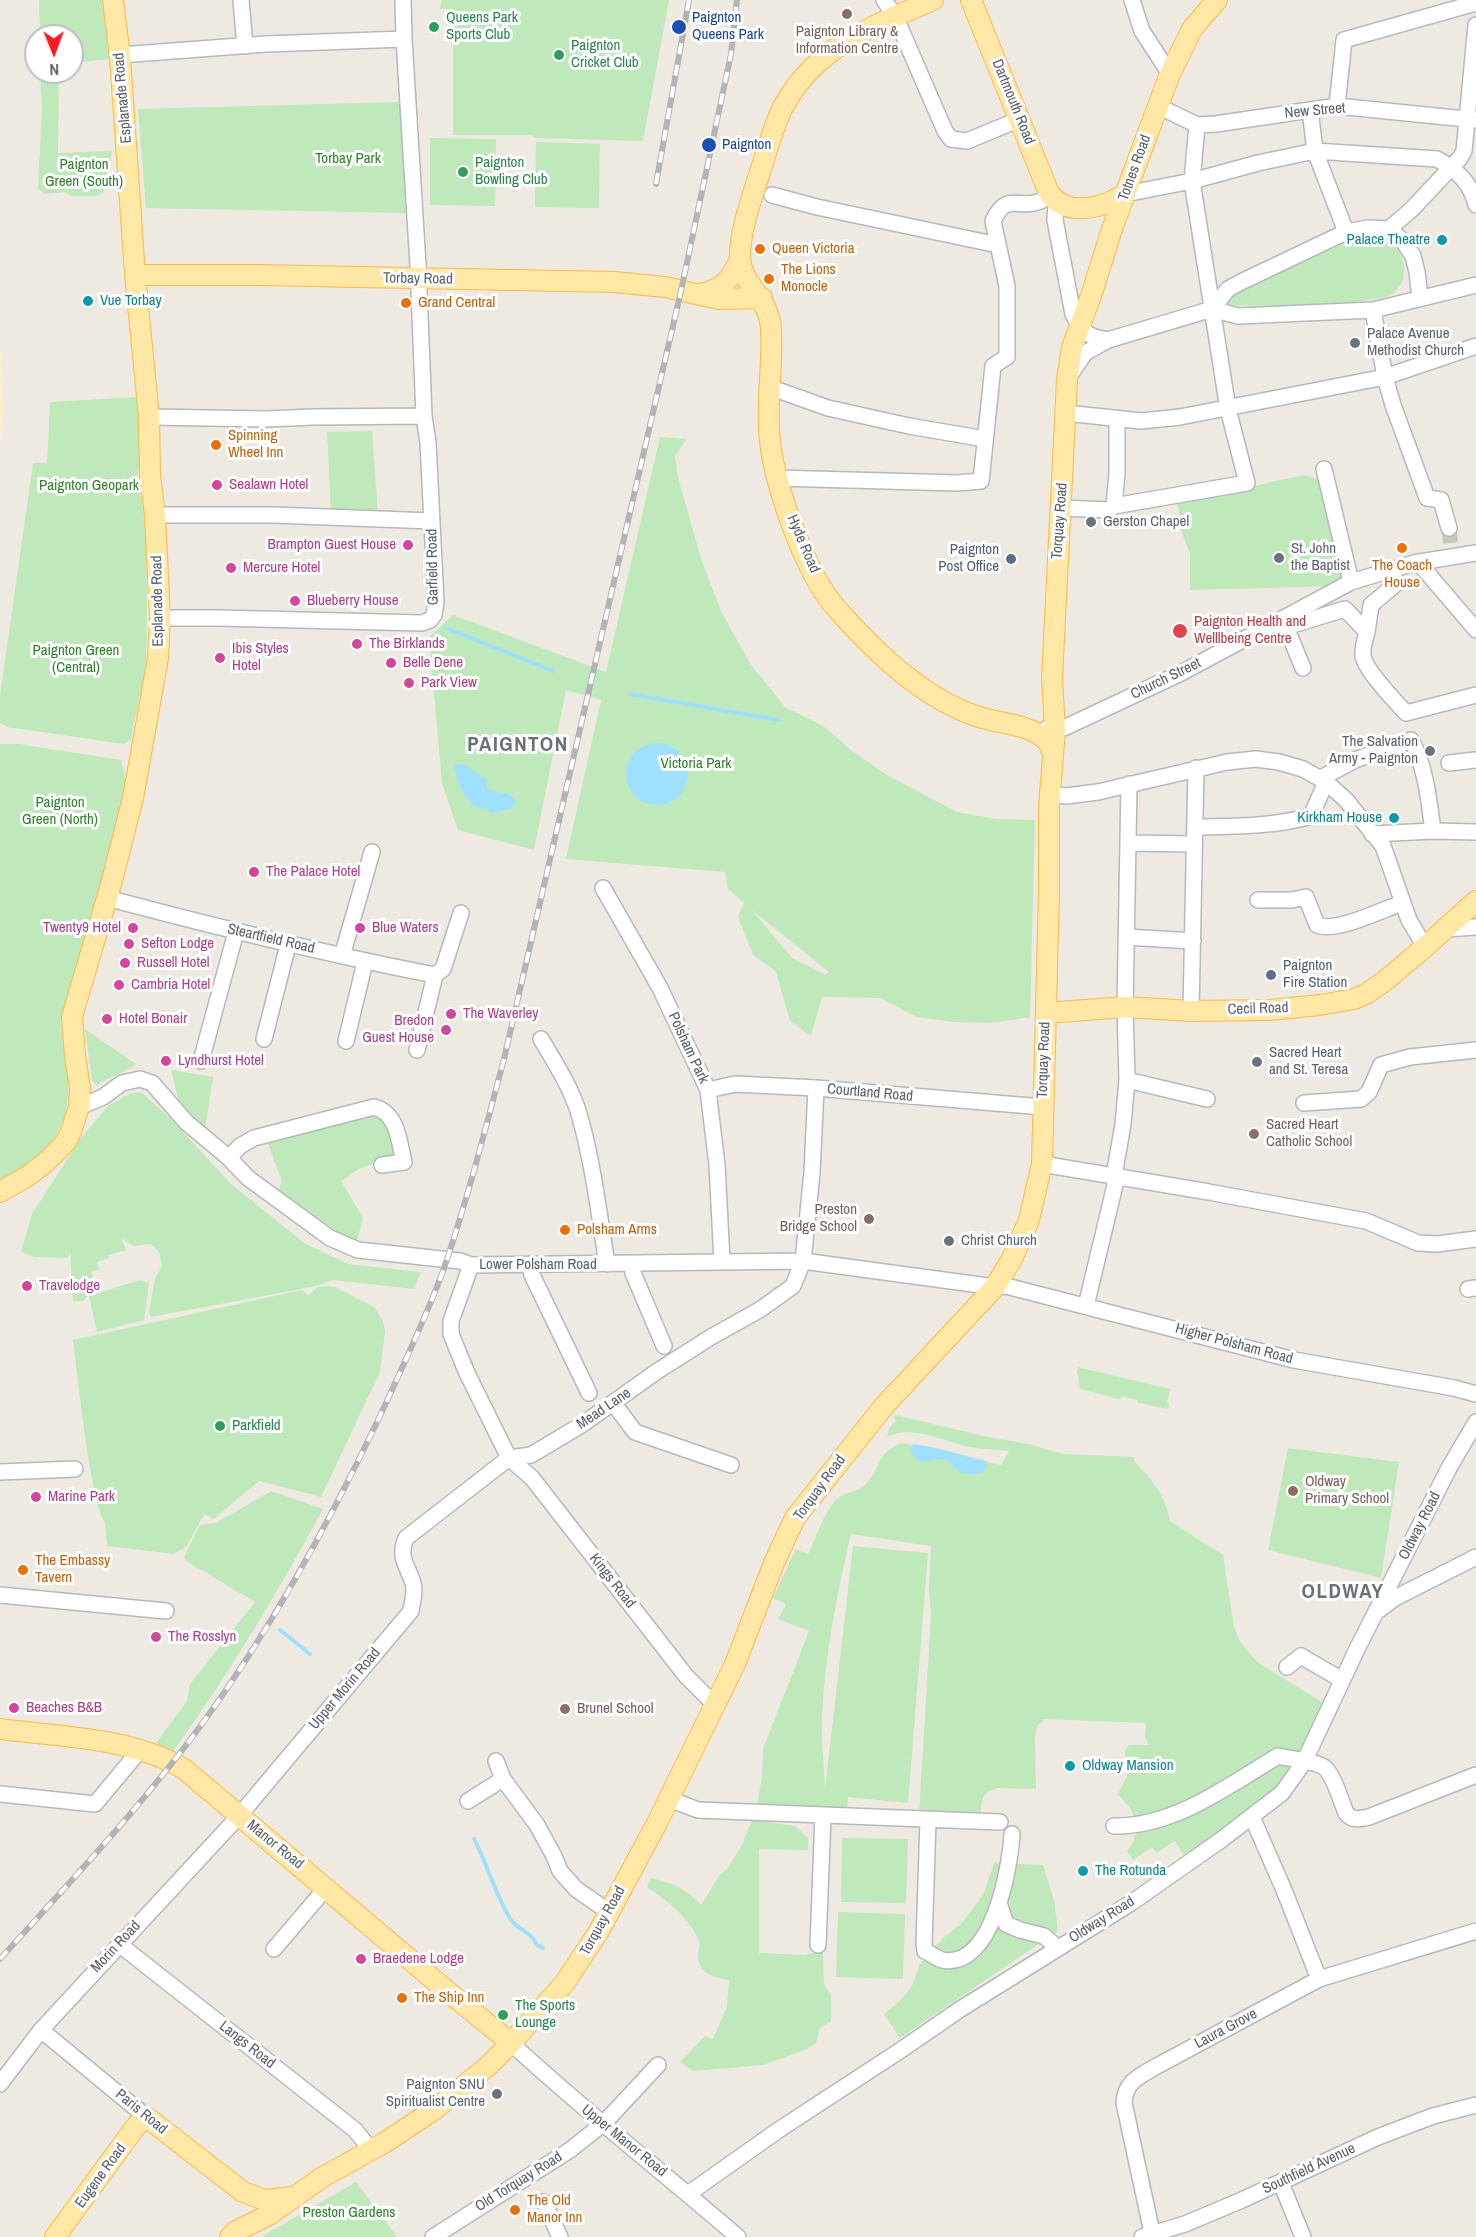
<!DOCTYPE html>
<style>
body{margin:0}
#map{position:relative;width:1476px;height:2237px;overflow:hidden;background:#eeeae1;font-family:"Archivo Narrow",sans-serif}
canvas{display:block}
.north{position:absolute;left:24px;top:24px;width:60px;height:60px;box-sizing:border-box;background:#fff;border:2px solid #bdbfc1;border-radius:50%;rotate:179deg;font-size:16px;font-weight:700;line-height:24px;text-align:center;color:#595f64}
.north::after{content:'';display:block;margin:auto;width:21px;height:27px;background:#fb1a21;clip-path:polygon(50% 0,100% 100%,50% 72%,0 100%)}
</style>
<div id="map">
<canvas width="1476" height="2237"></canvas>
<div class="north">N</div>
</div>
<script>
const context = document.querySelector('canvas').getContext('2d');
context.lineJoin = 'round';
function paint(path, color) {
  context.fillStyle = color;
  context.fill(path, 'evenodd');
}
function strokePath(path, color, width, dash) {
  context.strokeStyle = color;
  context.lineWidth = width;
  context.lineCap = dash ? 'butt' : 'round';
  context.setLineDash(dash || []);
  context.stroke(path);
}
function label(font, color, halo, rows, align = 'center') {
  context.font = font + ' "Archivo Narrow",sans-serif';
  context.lineWidth = 6;
  context.setLineDash([]);
  context.textBaseline = 'middle';
  context.strokeStyle = halo;
  context.fillStyle = color;
  for (const [text, x, y, turn = 0] of rows) {
    context.save();
    context.translate(x, y);
    context.rotate((+turn || 0) * Math.PI / 180);
    context.textAlign = isNaN(turn) ? turn : align;
    if (halo) context.strokeText(text, 0, 0);
    context.fillText(text, 0, 0);
    context.restore();
  }
}
const green = new Path2D(`
 M39 0H105L111 59 72 63V36H40Z
 M442 0H669L643 141 534 138V135H453V47L451 9H440Z
 M40 72H59L58 153 112 151 104 192 96 196H72L65 192 45 194 38 189 42 106Z
 M400 102 409 213 146 208 138 109Z
 M430 138 496 139 495 206 430 205Z
 M536 142 600 144 599 208 535 207Z
 M1375 235C1390 239 1399 246 1403 262 1406 274 1403 287 1392 294 1372 306 1250 308 1223 304L1237 291 1361 236Z
 M138 397 141 444 138 475 146 525 147 619 146 667 131 739 124 744 7 727 0 723V696L33 463H47L50 402Z
 M372 431 378 514 331 512 327 432Z
 M660 437 687 439 675 456 678 477 701 559 722 613 751 665 785 707 823 726 851 750 887 775 957 812 995 819 1035 820 1030 1017 991 1023 953 1022 917 1017 880 998 822 997 811 1036 790 1021 776 972 753 955 738 917 744 903 728 889 725 872 566 859 601 700 566 690 534 850 458 830 442 783 429 637 453 615 606 672ZM752 910 829 972 826 975 792 958Z
 M1303 475 1322 480 1344 575 1338 586 1190 590V554L1181 530 1177 499 1249 487Z
 M0 744H18L121 760C127 777 126 791 123 809L68 1004 62 1011 61 1017C61 1038 66 1057 68 1077 72 1131 44 1158 0 1182Z
 M85 1029 136 1064C124 1073 109 1076 97 1086L92 1080Z
 M171 1070 213 1077 205 1130 178 1099Z
 M141 1092 169 1117 231 1184 304 1243 348 1264 421 1272 414 1289 332 1280 317 1286 151 1317 149 1313 155 1278 162 1266 159 1252 151 1244 134 1246 123 1239 122 1240 126 1250 108 1255 109 1258 97 1262 99 1270 91 1272 94 1280 86 1283 90 1294 83 1301H73L70 1252 68 1258 35 1257 21 1252 32 1214 80 1139 108 1106 129 1094Z
 M377 1115C385 1119 386 1125 390 1133 402 1165 383 1158 361 1168 354 1171 348 1177 341 1181L363 1218 356 1245 279 1190 282 1181 268 1144 359 1117Z
 M140 1280 149 1283 144 1320 97 1332 89 1296Z
 M327 1286 335 1287 374 1307 383 1321 385 1331 380 1372 321 1497 259 1481 214 1519 204 1514 187 1546 174 1554 107 1546 105 1522C91 1507 77 1370 73 1340L302 1290 308 1295 319 1287Z
 M1078 1367 1170 1389 1167 1402 1169 1403 1168 1409 1138 1403V1400L1122 1396 1121 1399H1119L1080 1389 1077 1372Z
 M896 1415 983 1436 1028 1444 1063 1454 1134 1457V1461C1153 1481 1165 1494 1170 1521L1223 1555 1234 1627 1239 1640 1256 1661 1328 1706 1280 1792 1186 1859 1175 1841 1156 1853 1152 1847 1133 1860 1127 1851 1134 1841V1835H1137V1819L1134 1818 1131 1809 1118 1794 1127 1776 1125 1751 1129 1745H1149L1145 1737 1146 1723 1045 1719 1037 1726 1035 1737 1036 1789 995 1788V1790C981 1791 982 1804 980 1815H919L931 1615 929 1588 931 1546 851 1534C837 1593 825 1655 822 1716 821 1740 824 1765 825 1789L853 1546 928 1553 908 1803 848 1797 847 1813 756 1810 762 1778 763 1749 809 1631 778 1619 786 1604 773 1598 796 1549 808 1554C816 1538 825 1510 837 1499 845 1491 858 1493 866 1484 883 1466 874 1454 902 1443L1001 1465 1009 1451C998 1449 986 1450 975 1448 947 1444 915 1423 887 1437L889 1429 896 1420 893 1417Z
 M1288 1448 1399 1462 1381 1578 1268 1550Z
 M271 1491 323 1509C277 1594 228 1675 172 1753L156 1743 187 1701 190 1684 255 1602 188 1562 184 1557 200 1525 216 1523Z
 M752 1820 795 1826 808 1838V1850L759 1849V1953L805 1955 823 1950 824 1984 831 1995V2021L820 2028 816 2043 805 2050 763 2065 693 2071 680 2062 705 2036 713 2039 727 2007 729 1980C715 1978 699 1974 698 1957 698 1951 701 1945 698 1939 688 1916 667 1901 647 1887L651 1878C674 1884 684 1887 701 1905L720 1875 727 1869 741 1847Z
 M842 1838 908 1839 906 1903 841 1902Z
 M994 1863 1043 1865 1054 1900 1058 1931 900 2038 884 2014 900 2001 912 1986 920 1964 943 1938 961 1924 983 1895Z
 M838 1912 905 1914 903 1979 836 1977Z
 M356 2182 397 2237H261Z`);
const sand = new Path2D(`
 M0 345 4 413 0 441Z`);
const water = new Path2D(`
 M626 774a31 31 0 1 1 62 0a31 31 0 1 1-62 0Z
 M464 764 487 780V789L500 793H508L516 802 512 807 503 811 491 813 487 807 482 809C464 803 457 782 454 765Z
 M913 1444C938 1447 963 1456 987 1461L985 1471C967 1479 958 1473 946 1459 929 1458 920 1470 910 1450Z`);
const stream = new Path2D(`
 M446 628 553 671
 M630 694 778 720
 M280 1630 310 1654
 M474 1839C488 1865 495 1895 511 1920 519 1931 531 1931 537 1945L543 1948`);
const minorTunnel = new Path2D(`
 M1449 528 1451 547`);
const minor = new Path2D(`
 M241 0 245 46
 M884 0 895 16 945 131 951 139 967 141 1020 119
 M1132 0 1142 31 1170 74
 M120 55 266 44 404 39
 M1158 106 1197 125 1216 124 1337 106 1476 120
 M1337 106 1344 40 1476 3
 M1310 110 1315 151 1346 232
 M1125 194 1192 181 1258 163 1315 151 1437 159C1457 170 1471 183 1476 205
 M772 195 817 207 998 245
 M1056 203 1055 220 1073 314C1082 332 1088 337 1108 340
 M1389 229 1412 209 1460 158 1464 151 1476 25
 M1420 298 1417 272 1413 256 1403 241 1389 229 1368 228 1346 232 1243 281 1228 289 1212 309 1238 316 1373 310 1476 285
 M1373 310 1385 377 1393 405 1427 498 1441 500 1449 528
 M1070 375 1085 353 1108 340 1212 309
 M769 387 828 408 909 426 985 439
 M1066 413 1141 421 1180 417 1385 377 1476 346
 M149 417 266 419 313 417 424 416
 M1324 469 1351 582
 M777 478 957 483 981 481 993 366 1007 357V286L993 221C1006 192 1018 209 1038 202 1042 201 1046 197 1049 193
 M1114 506 1117 473V420
 M1062 508 1109 510 1114 506 1247 483 1228 409 1192 181 1197 125
 M155 515H274L432 521
 M1418 562 1476 630
 M160 618H218L422 623 430 620 434 615 436 602 428 443 424 416 418 265 404 39 403 0
 M1270 625 1286 627 1345 609 1367 632 1371 605 1398 582
 M1286 627 1303 668
 M1367 632C1365 639 1362 649 1363 656 1365 670 1396 702 1406 713L1476 695
 M1046 729 1055 730 1066 727 1181 673 1351 582 1414 563 1476 553
 M1449 763 1476 760
 M1321 778 1355 760 1411 740C1426 767 1429 801 1433 831
 M1050 794 1066 796 1098 792 1227 762 1256 759 1279 762 1303 769 1326 782 1346 800 1383 846 1409 920 1425 947
 M1195 827C1234 826 1273 827 1311 816L1326 782
 M1372 834 1433 831 1476 832
 M1128 843 1194 844
 M603 888 660 988 708 1090 717 1165 722 1261
 M107 898C216 927 325 954 435 975
 M1258 900H1292L1306 897 1317 925C1336 933 1381 910 1402 903
 M1445 929 1476 927
 M1126 937 1193 941
 M342 956 372 852
 M1191 1011 1196 768
 M264 1039 288 945
 M541 1039C555 1063 571 1087 579 1114 593 1162 599 1214 607 1264
 M346 1041 365 962
 M417 1050 435 975 443 969 461 913
 M201 1061 236 932
 M1127 1080 1207 1099
 M708 1090 735 1084 816 1088 1043 1107
 M1304 1103 1361 1099 1369 1092 1381 1065 1410 1057 1476 1050
 M79 1107 103 1097 122 1083 140 1079 152 1083 186 1122 229 1158 248 1178 330 1238 358 1250 460 1261 471 1265 803 1261 995 1287 1006 1286 1294 1360 1454 1388 1476 1394
 M229 1158 240 1146 254 1138 374 1107C398 1113 399 1142 404 1162L382 1165
 M1042 1164 1209 1192
 M1214 1193 1366 1221 1418 1243 1437 1244 1476 1239
 M632 1264 633 1273 664 1346
 M471 1265 451 1321V1334L466 1371 509 1458 532 1478 686 1676 715 1705
 M530 1266 532 1275 589 1393
 M1468 1289 1476 1288
 M1086 1306 1115 1185 1114 1176 1123 1124 1127 1080 1125 1007 1129 784
 M614 1404 635 1432 731 1465
 M0 1472 75 1469
 M0 1595 166 1611
 M1379 1610 1395 1598 1476 1557
 M1287 1667 1301 1656 1342 1680
 M496 1761 503 1779 537 1825 554 1856 560 1871 576 1889 609 1912
 M0 1794 95 1804 141 1749
 M669 1799 698 1810 1000 1822
 M468 1801 503 1779
 M1252 1817 1284 1890 1319 1979
 M928 1820 924 1944 925 1951C930 1953 936 1958 942 1960 992 1970 1010 1869 1012 1834
 M1114 1826C1174 1827 1228 1786 1278 1756 1289 1759 1317 1761 1325 1768 1334 1776 1341 1801 1346 1813 1352 1821 1360 1819 1369 1817L1476 1775
 M999 1903 1006 1924 1020 1930 1044 1936 1058 1948
 M119 1944 355 2130 371 2150
 M818 1945 823 1815
 M274 1949 326 1888
 M41 2030 149 2119
 M511 2043C584 2111 663 2172 738 2237
 M0 2084 41 2030 239 1816 411 1611C412 1602 416 1592 413 1583 407 1564 398 1558 406 1538L509 1458 531 1455 583 1424 656 1372 711 1337 761 1309 793 1286 803 1261 812 1173 816 1088
 M1281 2183 1303 2237
 M688 2194 780 2129 901 2050 959 2010 1131 1903 1221 1840 1282 1793 1304 1762 1357 1649 1449 1468 1476 1422
 M544 2202 560 2237
 M433 2237 570 2150 604 2123 658 2065
 M1142 2237 1185 2224 1242 2200 1378 2137 1433 2116 1476 2105
 M1153 2237 1124 2103C1125 2081 1140 2076 1157 2066L1319 1979 1476 1931`);
const major = new Path2D(`
 M933 0C873 26 816 46 783 107 773 127 767 151 760 172 752 197 739 233 740 259 743 287 770 298 771 330 773 363 767 396 769 429 771 478 804 571 836 608 874 651 921 697 976 716 998 724 1028 723 1046 740 1049 743 1051 749 1053 753
 M971 0 1049 193C1067 218 1103 208 1125 194
 M135 275H259L614 282 665 287 718 299 762 298
 M699 294C722 290 731 280 740 259
 M1046 1013 1125 1007 1191 1011 1269 1010 1320 1005 1354 999 1366 994 1386 980 1425 947 1476 901
 M0 1192 25 1178 45 1163 64 1144 70 1134 79 1107 80 1088 75 1056 72 1017 112 881 133 798 158 658 160 618 155 515 150 475 149 417 135 275 120 57 113 0
 M0 1729C60 1737 131 1737 184 1769L452 1995 511 2043
 M55 2237 134 2129 141 2121 149 2119 243 2192 265 2200 291 2197
 M230 2237 236 2231 269 2215 321 2178 384 2143 434 2110 488 2066 511 2043 564 1984 599 1931 657 1823 735 1664 774 1563 795 1518 884 1406 995 1287 1013 1257 1029 1220 1042 1164 1049 891V807L1055 730 1052 678 1067 380 1072 347 1092 293 1112 229 1170 74 1192 29 1217 0`);
const rail = new Path2D(`
 M656 184 689 0
 M0 1959C69 1883 141 1807 202 1724 272 1628 329 1523 380 1416 402 1368 425 1320 443 1271 467 1202 485 1130 504 1059L681 291 731 54 737 0`);
const markers = [
 [847,14,6,"#8d6e63"],
 [434,27,6,"#2e9e5b"],
 [679,27,8,"#1a4fb4"],
 [559,55,6,"#2e9e5b"],
 [709,145,8,"#1a4fb4"],
 [463,172,6,"#2e9e5b"],
 [1442,240,6,"#0f9aa8"],
 [760,249,6,"#e8710a"],
 [769,279,6,"#e8710a"],
 [88,301,6,"#0f9aa8"],
 [406,303,6,"#e8710a"],
 [1355,343,6,"#6b7280"],
 [216,445,6,"#e8710a"],
 [217,485,6,"#d1479c"],
 [1091,522,6,"#6b7280"],
 [408,545,6,"#d1479c"],
 [1402,548,6,"#e8710a"],
 [1279,558,6,"#6b7280"],
 [1011,559,6,"#5c6f8a"],
 [231,568,6,"#d1479c"],
 [295,601,6,"#d1479c"],
 [1180,631,8,"#e0444e"],
 [357,644,6,"#d1479c"],
 [220,658,6,"#d1479c"],
 [391,663,6,"#d1479c"],
 [409,683,6,"#d1479c"],
 [1430,751,6,"#6b7280"],
 [1394,818,6,"#0f9aa8"],
 [254,872,6,"#d1479c"],
 [133,928,6,"#d1479c"],
 [360,928,6,"#d1479c"],
 [129,944,6,"#d1479c"],
 [125,963,6,"#d1479c"],
 [1271,975,6,"#5c6f8a"],
 [119,985,6,"#d1479c"],
 [451,1014,6,"#d1479c"],
 [107,1019,6,"#d1479c"],
 [446,1030,6,"#d1479c"],
 [166,1061,6,"#d1479c"],
 [1257,1062,6,"#6b7280"],
 [1254,1134,6,"#8d6e63"],
 [869,1219,6,"#8d6e63"],
 [565,1230,6,"#e8710a"],
 [949,1241,6,"#6b7280"],
 [27,1286,6,"#d1479c"],
 [220,1426,6,"#2e9e5b"],
 [1293,1491,6,"#8d6e63"],
 [36,1497,6,"#d1479c"],
 [23,1570,6,"#e8710a"],
 [156,1637,6,"#d1479c"],
 [14,1708,6,"#d1479c"],
 [565,1709,6,"#8d6e63"],
 [1070,1766,6,"#0f9aa8"],
 [1083,1871,6,"#0f9aa8"],
 [361,1959,6,"#d1479c"],
 [402,1998,6,"#e8710a"],
 [503,2015,6,"#2e9e5b"],
 [497,2094,6,"#6b7280"],
 [515,2210,6,"#e8710a"]
];
const leisureNames = [
 ["Queens Park",446,18],
 ["Sports Club",446,35],
 ["Paignton",571,46],
 ["Cricket Club",571,63],
 ["Paignton",475,163],
 ["Bowling Club",475,180],
 ["Parkfield",232,1426],
 ["The Sports",515,2006],
 ["Lounge",515,2023]
];
const transitNames = [
 ["Paignton",692,18],
 ["Queens Park",692,35],
 ["Paignton",722,145]
];
const educationNames = [
 ["Paignton Library &",847,32,"center"],
 ["Information Centre",847,49,"center"],
 ["Sacred Heart",1266,1125],
 ["Catholic School",1266,1142],
 ["Preston",857,1210,"right"],
 ["Bridge School",857,1227,"right"],
 ["Oldway",1305,1482],
 ["Primary School",1305,1499],
 ["Brunel School",577,1709]
];
const streetNames = [
 ["Esplanade Road",123,98,-95],
 ["Dartmouth Road",1013,102,68],
 ["New Street",1315,111,-5],
 ["Totnes Road",1135,168,-70],
 ["Torbay Road",418,279,1],
 ["Torquay Road",1060,521,-86],
 ["Hyde Road",803,544,67],
 ["Garfield Road",433,567,-91],
 ["Esplanade Road",158,601,-91],
 ["Church Street",1166,679,-26],
 ["Steartfield Road",271,939,13],
 ["Cecil Road",1258,1009,-2],
 ["Polsham Park",688,1048,65],
 ["Torquay Road",1044,1060,-88],
 ["Courtland Road",870,1093,5],
 ["Lower Polsham Road",538,1265],
 ["Higher Polsham Road",1234,1344,15],
 ["Mead Lane",604,1409,-34],
 ["Torquay Road",820,1488,-54],
 ["Oldway Road",1420,1526,-63],
 ["Kings Road",612,1581,52],
 ["Upper Morin Road",345,1689,-50],
 ["Manor Road",275,1845,39],
 ["Oldway Road",1102,1920,-32],
 ["Torquay Road",603,1921,-61],
 ["Morin Road",116,1947,-47],
 ["Laura Grove",1226,2029,-28],
 ["Langs Road",247,2045,38],
 ["Paris Road",141,2112,39],
 ["Upper Manor Road",624,2141,39],
 ["Southfield Avenue",1309,2169,-25],
 ["Eugene Road",101,2176,-54],
 ["Old Torquay Road",519,2182,-32]
];
const parkNames = [
 ["Torbay Park",348,159],
 ["Paignton",84,165],
 ["Green (South)",84,182],
 ["Paignton Geopark",89,486],
 ["Paignton Green",76,651],
 ["(Central)",76,668],
 ["Victoria Park",696,764],
 ["Paignton",60,803],
 ["Green (North)",60,820],
 ["Preston Gardens",349,2213]
];
const cultureNames = [
 ["Palace Theatre",1430,240,"right"],
 ["Vue Torbay",100,301],
 ["Kirkham House",1382,818,"right"],
 ["Oldway Mansion",1082,1766],
 ["The Rotunda",1095,1871]
];
const foodNames = [
 ["Queen Victoria",772,249],
 ["The Lions",781,270],
 ["Monocle",781,287],
 ["Grand Central",418,303],
 ["Spinning",228,436],
 ["Wheel Inn",228,453],
 ["The Coach",1402,566,"center"],
 ["House",1402,583,"center"],
 ["Polsham Arms",577,1230],
 ["The Embassy",35,1561],
 ["Tavern",35,1578],
 ["The Ship Inn",414,1998],
 ["The Old",527,2201],
 ["Manor Inn",527,2218]
];
const worshipNames = [
 ["Palace Avenue",1367,334],
 ["Methodist Church",1367,351],
 ["Gerston Chapel",1103,522],
 ["St. John",1291,549],
 ["the Baptist",1291,566],
 ["The Salvation",1418,742,"right"],
 ["Army - Paignton",1418,759,"right"],
 ["Sacred Heart",1269,1053],
 ["and St. Teresa",1269,1070],
 ["Christ Church",961,1241],
 ["Paignton SNU",485,2085,"right"],
 ["Spiritualist Centre",485,2102,"right"]
];
const hotelNames = [
 ["Sealawn Hotel",229,485],
 ["Brampton Guest House",396,545,"right"],
 ["Mercure Hotel",243,568],
 ["Blueberry House",307,601],
 ["The Birklands",369,644],
 ["Ibis Styles",232,649],
 ["Hotel",232,666],
 ["Belle Dene",403,663],
 ["Park View",421,683],
 ["The Palace Hotel",266,872],
 ["Twenty9 Hotel",121,928,"right"],
 ["Blue Waters",372,928],
 ["Sefton Lodge",141,944],
 ["Russell Hotel",137,963],
 ["Cambria Hotel",131,985],
 ["The Waverley",463,1014],
 ["Hotel Bonair",119,1019],
 ["Bredon",434,1021,"right"],
 ["Guest House",434,1038,"right"],
 ["Lyndhurst Hotel",178,1061],
 ["Travelodge",39,1286],
 ["Marine Park",48,1497],
 ["The Rosslyn",168,1637],
 ["Beaches B&B",26,1708],
 ["Braedene Lodge",373,1959]
];
const serviceNames = [
 ["Paignton",999,550],
 ["Post Office",999,567],
 ["Paignton",1283,966,"left"],
 ["Fire Station",1283,983,"left"]
];
const healthNames = [
 ["Paignton Health and",1194,622],
 ["Welllbeing Centre",1194,639]
];
const districtNames = [
 ["PAIGNTON",518,745],
 ["OLDWAY",1343,1592]
];
paint(green, '#bfe9ba');
paint(sand, '#feedcc');
paint(water, '#a0e0ff');
strokePath(stream, '#a0e0ff', 4);
strokePath(minorTunnel, '#c9c7c2', 15, [15, 8]);
strokePath(minor, '#b4b9bd', 18);
strokePath(major, '#ffb849', 22);
strokePath(minor, '#fff', 15);
strokePath(major, '#ffe7a5', 20);
strokePath(rail, '#b3b4b5', 6);
strokePath(rail, '#fff', 4, [11]);
for (const [x, y, r, color] of markers) {
  const dot = new Path2D();
  dot.arc(x, y, r, 0, 2 * Math.PI);
  context.fillStyle = color;
  context.fill(dot);
  strokePath(dot, '#fff', 2);
}
label('15px', '#27864d', '#fff', leisureNames, 'left');
label('15px', '#164399', '#fff', transitNames, 'left');
label('15px', '#785e54', '#fff', educationNames, 'left');
label('15px', '#595f64', '#fff', streetNames);
label('15px', '#30822a', '#fff', parkNames);
label('15px', '#0d838f', '#fff', cultureNames, 'left');
label('15px', '#c56008', '#fff', foodNames, 'left');
label('15px', '#5b616d', '#fff', worshipNames, 'left');
label('15px', '#b23c85', '#fff', hotelNames, 'left');
label('15px', '#4e5e75', '#fff', serviceNames, 'right');
label('15px', '#be3a42', '#fff', healthNames, 'left');
context.letterSpacing = '1.5px';
label('bold 21px', '#6a7176', '#fff', districtNames);
context.letterSpacing = '0px';
</script>
